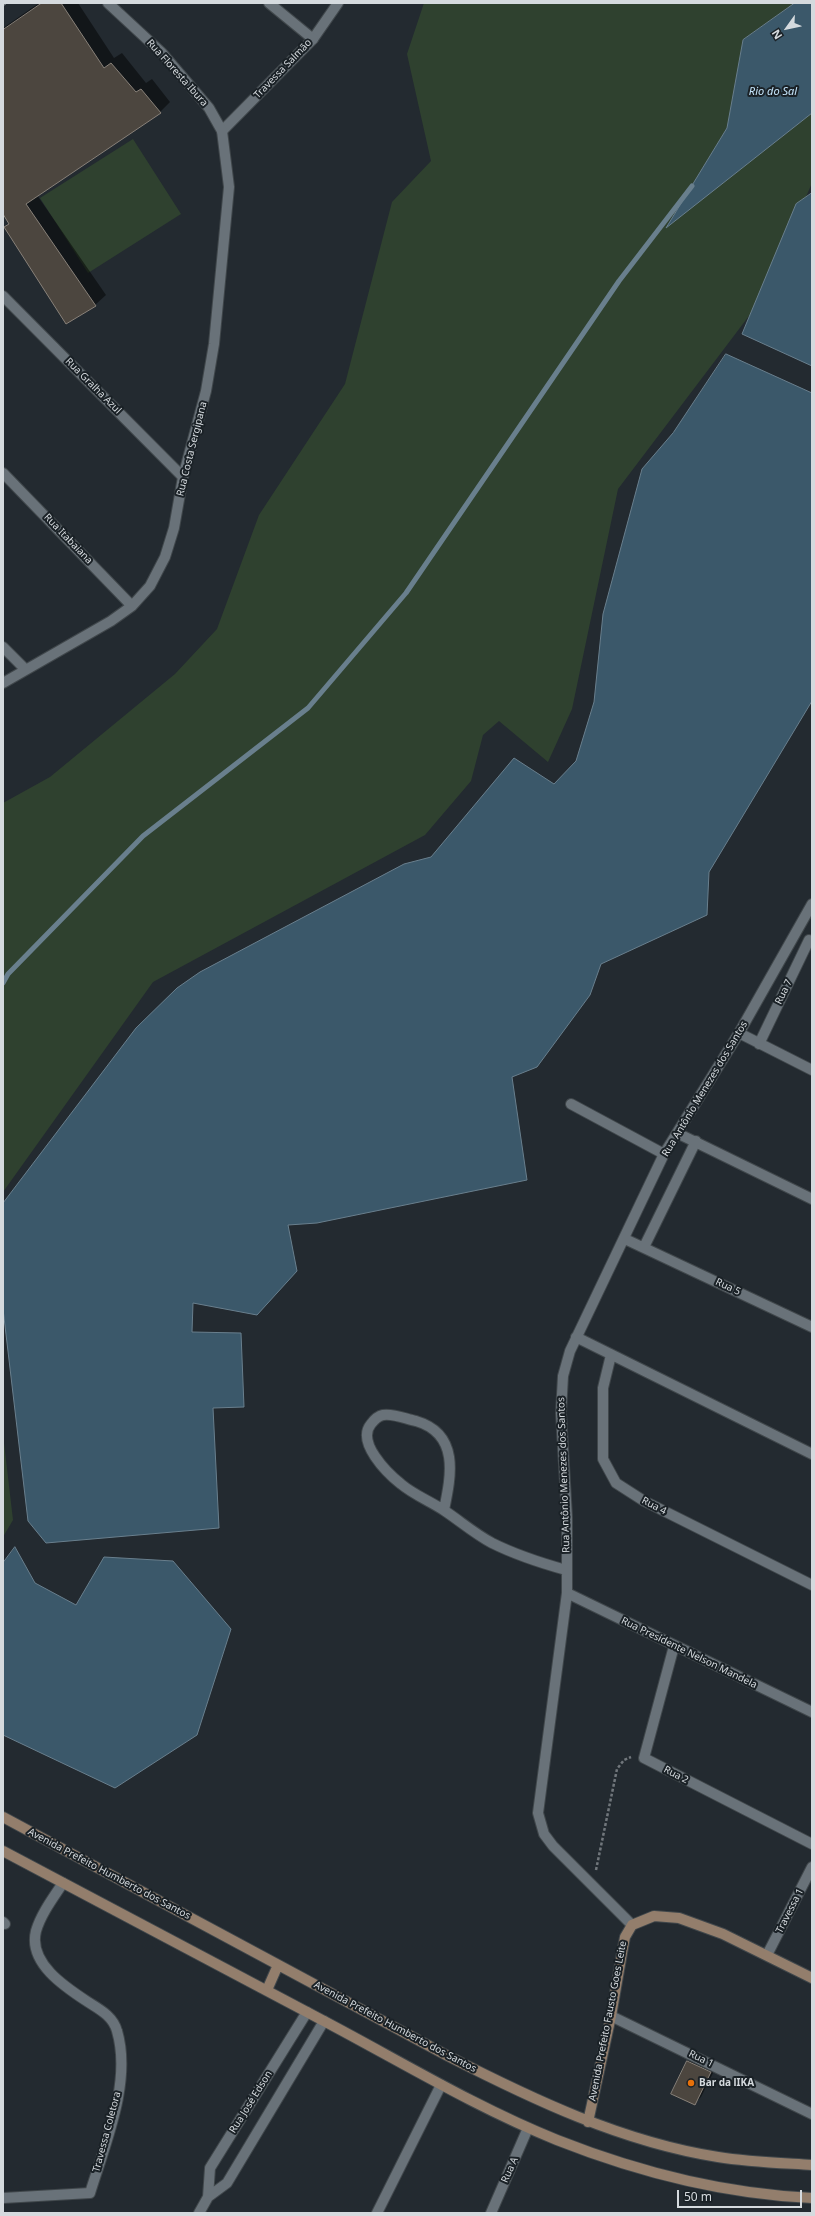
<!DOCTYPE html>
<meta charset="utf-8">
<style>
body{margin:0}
#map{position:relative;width:815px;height:2216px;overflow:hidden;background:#232a30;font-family:"Noto Sans",sans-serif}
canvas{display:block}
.frame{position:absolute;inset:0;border:4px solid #d5dade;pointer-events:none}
.north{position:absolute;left:767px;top:8px;width:40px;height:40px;-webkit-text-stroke:3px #1a2126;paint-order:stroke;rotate:237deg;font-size:11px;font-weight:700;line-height:16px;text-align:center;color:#d5dade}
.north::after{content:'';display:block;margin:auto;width:14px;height:18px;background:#d5dade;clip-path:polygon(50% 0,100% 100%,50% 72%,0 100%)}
.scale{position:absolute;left:677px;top:2190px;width:125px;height:18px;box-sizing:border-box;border:2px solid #d5dade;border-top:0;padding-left:5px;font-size:12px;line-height:14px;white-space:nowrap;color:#d5dade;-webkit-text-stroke:3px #1a2126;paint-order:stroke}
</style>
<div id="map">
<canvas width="815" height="2216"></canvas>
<div class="frame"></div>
<div class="north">N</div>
<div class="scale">50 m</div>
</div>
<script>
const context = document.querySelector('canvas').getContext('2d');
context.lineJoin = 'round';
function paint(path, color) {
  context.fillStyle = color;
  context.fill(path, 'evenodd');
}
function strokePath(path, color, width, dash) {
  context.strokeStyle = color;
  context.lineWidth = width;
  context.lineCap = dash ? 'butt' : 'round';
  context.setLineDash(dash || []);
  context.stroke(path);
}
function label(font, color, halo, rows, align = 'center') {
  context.font = font + ' "Noto Sans",sans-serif';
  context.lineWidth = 4;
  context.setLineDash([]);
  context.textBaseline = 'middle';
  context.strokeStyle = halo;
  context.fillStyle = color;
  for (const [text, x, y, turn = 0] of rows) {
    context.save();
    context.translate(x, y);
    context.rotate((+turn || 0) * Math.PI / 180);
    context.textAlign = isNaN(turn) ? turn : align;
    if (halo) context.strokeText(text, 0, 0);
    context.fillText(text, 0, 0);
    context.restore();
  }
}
const green = new Path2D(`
 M424 3H795L743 40 727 128 667 226 812 113V183L761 300 618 489 572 709 548 762 499 721 483 735 471 781 425 835 153 982 3 1192V803L50 777 175 674 217 629 259 515 345 384 392 202 431 161 407 54Z
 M133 139 181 214 88 273 40 198Z
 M3 1434 13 1520 3 1537Z`);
const water = new Path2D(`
 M795 3H812V113L666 228 727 128 743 40Z
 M812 193V366L742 334 796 204Z
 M726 354 812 393V701L709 872 707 915 601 964 590 995 537 1067 512 1077 527 1180 317 1223 288 1225 297 1271 257 1315 193 1303 192 1332 241 1333 244 1407 213 1408 219 1528 46 1543 28 1521 3 1309V1203L136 1028 177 988 200 972 404 864 431 857 514 758 554 784 576 761 594 702 603 614 642 469 673 433Z
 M15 1547 35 1583 76 1605 104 1557 173 1561 231 1629 197 1735 115 1788 3 1735V1563Z`);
const shadow = new Path2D(`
 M39 3H78L114 58 122 53 146 83 152 79 170 102 160 112 37 195 106 295 95 305 10 223 3 212V28Z
 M695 2055 717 2065 701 2097 695 2103 688 2062Z`);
const stream = new Path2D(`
 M3 983 8 974 143 836 308 708 406 593 619 281 692 186`);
const building = new Path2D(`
 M42 3H61L104 68 111 63 136 92 141 89 161 113 26 204 96 306 66 324 4 227 9 224 3 214V30Z
 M687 2061 711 2072 695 2105 671 2094Z`);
const path = new Path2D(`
 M3 5 6 3
 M596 1870 617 1769 624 1760 631 1757`);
const lane = new Path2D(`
 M222 131 313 39 338 3`);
const street = new Path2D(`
 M269 3 313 39
 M3 296 183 477
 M3 473 132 606
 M3 647 25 669
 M3 683 111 621 132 606 150 586 165 557 174 528 183 477 206 391 214 344 229 187 222 131 209 108 162 53 108 3
 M739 1033 812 1070
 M759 1044 809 940
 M571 1104 664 1154
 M677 1133 812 1199
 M625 1239 812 1327
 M644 1247 696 1141
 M576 1337 812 1454
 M611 1355 603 1388V1459L616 1483 644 1501 812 1585
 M444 1510C451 1476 460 1434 416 1421 406 1419 393 1413 383 1415 378 1416 374 1420 371 1424 356 1442 387 1473 401 1484 414 1495 430 1501 445 1511 460 1521 475 1534 492 1543 516 1555 541 1563 566 1570
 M567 1593 812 1712
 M674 1646 644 1758 812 1844
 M3 1922 5 1924
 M632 1925 553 1846 544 1834 538 1813 567 1593V1517L561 1413 563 1376 570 1351 664 1154 739 1033 812 904
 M767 1955 812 1867
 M611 2016 812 2114
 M208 2197 210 2168 307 2012
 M3 2198 90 2193C105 2144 132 2082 117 2031 113 2016 99 2009 88 2002 65 1987 28 1963 36 1931 41 1914 53 1898 63 1883
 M199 2213 208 2197 227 2183 324 2021
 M377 2213 441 2085
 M491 2213 528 2128`);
const secondary = new Path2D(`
 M3 1817 446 2055C532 2099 622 2142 718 2157 749 2162 781 2163 812 2165
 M3 1851C109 1908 216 1963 322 2020 400 2061 475 2107 557 2140 638 2172 725 2194 812 2198
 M267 1990 278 1965
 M588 2122 611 2016 622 1953 625 1937 632 1925 654 1916 679 1918 723 1934 812 1978`);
const markers = [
 [691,2083,4,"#e8710a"]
];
const streetNames = [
 ["Travessa Salmão",283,69,-46],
 ["Rua Floresta Ibura",177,73,48],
 ["Rua Gralha Azul",93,386,45],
 ["Rua Costa Sergipana",192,449,-76],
 ["Rua Itabaiana",68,539,46],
 ["Rua 7",784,992,-64],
 ["Rua Antônio Menezes dos Santos",705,1089,-59],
 ["Rua 5",728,1287,25],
 ["Rua Antônio Menezes dos Santos",564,1475,-92],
 ["Rua 4",654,1506,27],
 ["Rua Presidente Nelson Mandela",689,1653,26],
 ["Rua 2",676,1775,27],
 ["Avenida Prefeito Humberto dos Santos",109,1874,28],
 ["Travessa 1",790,1911,-63],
 ["Avenida Prefeito Fausto Goes Leite",608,2021,-79],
 ["Avenida Prefeito Humberto dos Santos",395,2027,28],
 ["Rua 1",701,2059,26],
 ["Rua José Edson",251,2102,-58],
 ["Travessa Coletora",107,2132,-75],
 ["Rua A",510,2170,-66]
];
const poiNames = [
 ["Bar da lIKA",699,2083]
];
const waterNames = [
 ["Rio do Sal",773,92]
];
paint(green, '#2f412f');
paint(water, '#3b586a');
strokePath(water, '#697f8d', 1);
paint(shadow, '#0007');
strokePath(stream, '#697f8d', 5);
paint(building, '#4c463f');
strokePath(building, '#888179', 1);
strokePath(lane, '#40474b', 12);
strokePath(street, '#40474b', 12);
strokePath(secondary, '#40474b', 12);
strokePath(path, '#71777c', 2.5, [3, 2]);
strokePath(lane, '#697279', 10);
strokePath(street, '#697279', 10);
strokePath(secondary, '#937e6c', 10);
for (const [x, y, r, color] of markers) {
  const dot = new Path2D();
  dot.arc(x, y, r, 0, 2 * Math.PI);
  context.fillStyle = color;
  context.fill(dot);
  strokePath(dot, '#1a2126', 1.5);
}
label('10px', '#d5dade', '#1a2126', streetNames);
label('bold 10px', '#d5dade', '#1a2126', poiNames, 'left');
label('italic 11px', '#c5e5fb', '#1a2126', waterNames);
</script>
